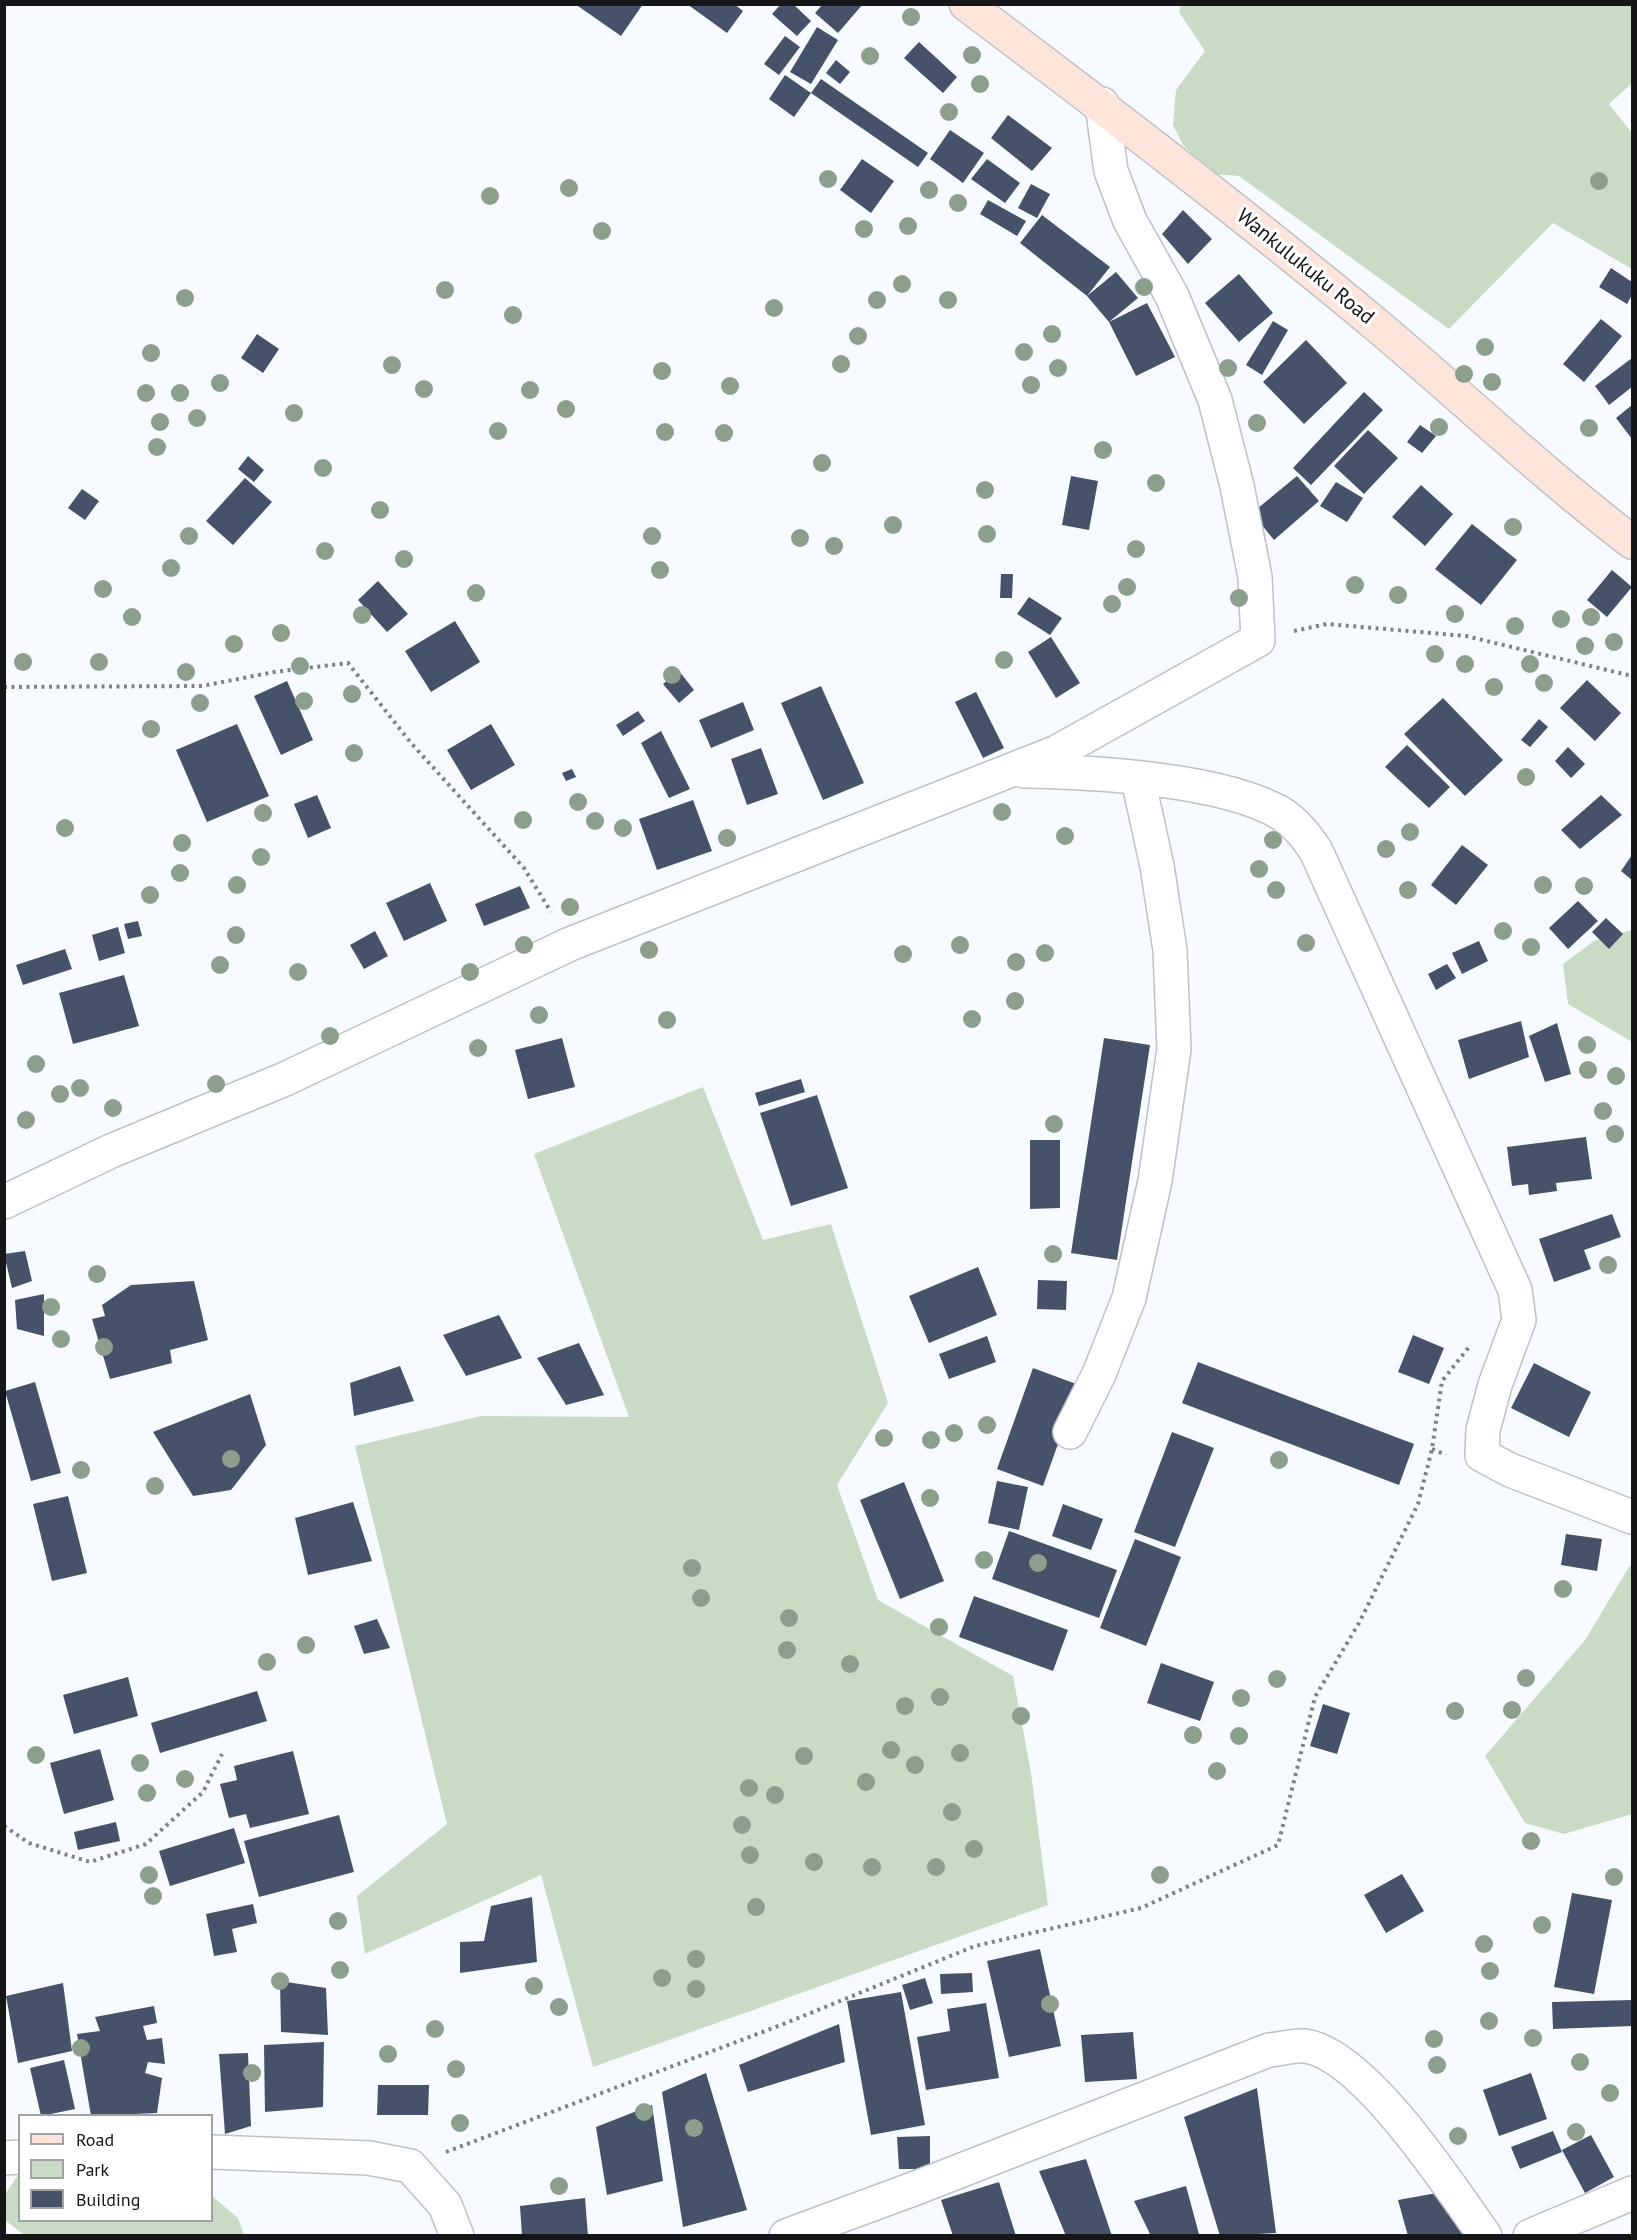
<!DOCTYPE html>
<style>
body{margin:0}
#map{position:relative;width:1637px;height:2240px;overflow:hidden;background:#f7fafe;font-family:"PT Sans",sans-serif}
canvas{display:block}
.frame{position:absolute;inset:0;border:6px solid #151618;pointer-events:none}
.legend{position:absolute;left:18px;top:2114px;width:195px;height:108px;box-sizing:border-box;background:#fff;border:2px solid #a1a2a3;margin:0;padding:8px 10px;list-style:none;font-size:18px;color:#151618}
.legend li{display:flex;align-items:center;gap:12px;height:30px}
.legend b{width:30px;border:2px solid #a1a2a3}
</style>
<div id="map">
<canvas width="1637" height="2240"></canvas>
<div class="frame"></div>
<ul class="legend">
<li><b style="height:8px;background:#fde5dc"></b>Road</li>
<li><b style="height:16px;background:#c9dbc5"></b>Park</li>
<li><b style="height:16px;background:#465269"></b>Building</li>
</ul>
</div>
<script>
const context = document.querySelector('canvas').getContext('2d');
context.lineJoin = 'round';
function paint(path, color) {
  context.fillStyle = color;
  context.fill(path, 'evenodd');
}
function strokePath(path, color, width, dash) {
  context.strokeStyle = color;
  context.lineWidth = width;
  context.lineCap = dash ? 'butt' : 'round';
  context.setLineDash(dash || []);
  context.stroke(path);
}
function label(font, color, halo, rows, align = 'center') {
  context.font = font + ' "PT Sans",sans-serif';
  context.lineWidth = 6;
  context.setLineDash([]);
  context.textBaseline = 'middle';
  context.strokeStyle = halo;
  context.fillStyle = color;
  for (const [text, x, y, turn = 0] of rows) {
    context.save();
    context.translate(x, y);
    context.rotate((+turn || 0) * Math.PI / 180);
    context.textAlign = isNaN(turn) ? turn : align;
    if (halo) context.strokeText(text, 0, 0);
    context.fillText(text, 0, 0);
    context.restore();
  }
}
const green = new Path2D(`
 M1181 5H1632V83L1609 104 1632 133V269L1553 223 1449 329 1239 176 1214 174 1183 145 1173 125 1176 90 1205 51 1179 12Z
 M1632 930V1042L1568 1004 1563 964 1594 941Z
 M703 1087 763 1240 831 1224 888 1403 837 1485 878 1600 1013 1676 1031 1773 1048 1905 593 2067 541 1875 365 1954 357 1896 447 1824 355 1446 481 1416 629 1417 534 1154Z
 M1632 1565V1814L1564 1834 1525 1823 1485 1756 1585 1640 1629 1567Z
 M19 2174 20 2220H212V2196L238 2218 244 2235H24L5 2220V2194Z`);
const building = new Path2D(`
 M575 4H643L621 36Z
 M687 4H734L743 11 727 33Z
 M781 4H793L811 21 797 36 772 14Z
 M823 4H863L838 33 815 13Z
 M817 27 838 40 811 84 790 72Z
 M785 36 800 47 779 75 764 64Z
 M919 42 957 77 943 93 904 58Z
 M836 60 850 72 840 84 826 73Z
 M785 75 811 93 794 117 769 99Z
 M821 79 928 153 918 167 811 93Z
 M1008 115 1052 148 1032 171 991 138Z
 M950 130 984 153 963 183 930 159Z
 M862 159 894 181 871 213 840 190Z
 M987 159 1020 183 1005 203 971 179Z
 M1031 184 1050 194 1037 218 1018 208Z
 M988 200 1026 221 1017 236 980 214Z
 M1183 210 1212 239 1188 264 1162 234Z
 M1042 215 1110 267 1087 296 1116 272 1138 298 1109 322 1087 296 1020 243Z
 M1611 268 1632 282V295L1627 304 1599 287Z
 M1239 274 1273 313 1239 342 1205 303Z
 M1147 303 1175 357 1136 376 1109 322Z
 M1601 319 1622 336 1584 382 1563 364Z
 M1273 321 1288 330 1262 375 1246 365Z
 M257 334 279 349 263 373 241 358Z
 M1306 340 1347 383 1304 424 1263 382Z
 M1632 358V387L1609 405 1595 386Z
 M1364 392 1383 410 1311 485 1293 468Z
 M1632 405V439L1616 418Z
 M1420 425 1436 436 1422 453 1407 442Z
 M1368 430 1398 458 1364 494 1334 466Z
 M248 456 264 470 254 482 238 469Z
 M1071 476 1098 481 1089 530 1062 525Z
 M1297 476 1319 501 1274 540 1252 513Z
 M245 478 272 502 233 545 206 521Z
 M1336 482 1363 498 1347 522 1320 506Z
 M1421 485 1453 514 1425 546 1392 517Z
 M82 489 99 501 85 520 68 508Z
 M1472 524 1517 560 1481 605 1435 569Z
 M1612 570 1632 587 1607 617 1587 600Z
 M1001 574H1013L1012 598H1000Z
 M378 581 408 614 387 632 358 600Z
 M1029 597 1062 618 1050 635 1017 614Z
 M455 621 480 662 431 692 405 651Z
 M1051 637 1080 683 1056 698 1028 652Z
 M679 671 694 690 679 703 663 684Z
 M1587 680 1621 713 1595 741 1560 708Z
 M287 681 313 740 281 755 254 696Z
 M821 686 864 783 823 800 781 703Z
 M976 692 1004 748 983 758 955 702Z
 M1443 698 1503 760 1465 796 1404 734Z
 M743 702 754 730 711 748 699 720Z
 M638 711 645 721 623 736 616 725Z
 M1539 719 1548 727 1530 747 1521 740Z
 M237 724 269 796 207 822 176 750Z
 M491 724 515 765 471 790 447 750Z
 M661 731 690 789 669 798 641 743Z
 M1407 745 1450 787 1429 808 1385 767Z
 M1568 747 1585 764 1571 778 1555 761Z
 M761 748 778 794 747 805 731 759Z
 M572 769 576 777 566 781 562 773Z
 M317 795 331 828 308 838 294 804Z
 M1601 795 1622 815 1580 849 1561 830Z
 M693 800 712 851 657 870 639 819Z
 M1462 845 1488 865 1456 905 1431 885Z
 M1632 855V880L1621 871Z
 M430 883 447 921 404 941 386 903Z
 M520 886 530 908 484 926 475 904Z
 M1578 901 1598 921 1568 949 1549 928Z
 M1606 918 1623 934 1609 949 1592 932Z
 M138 921 142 936 128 939 124 924Z
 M118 927 125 953 99 961 92 935Z
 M375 931 388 956 364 969 350 945Z
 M1479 941 1488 961 1462 974 1452 953Z
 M65 949 72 969 23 985 16 965Z
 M1447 964 1456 978 1436 990 1428 974Z
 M124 975 139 1026 73 1044 59 993Z
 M1521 1021 1529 1057 1469 1079 1458 1040Z
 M1557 1023 1571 1074 1545 1082 1529 1036Z
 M562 1038 575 1087 528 1099 515 1050Z
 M1104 1038 1150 1045 1117 1260 1071 1253Z
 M801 1079 805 1092 759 1106 755 1093Z
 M817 1095 848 1188 791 1206 760 1113Z
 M1586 1137 1592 1179 1556 1183 1557 1191 1529 1195 1528 1184 1512 1186 1507 1147Z
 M1030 1140H1060V1208L1030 1209Z
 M1612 1214 1621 1237 1584 1250 1591 1269 1554 1282 1539 1239Z
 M25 1251 32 1281 12 1288 4 1254Z
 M978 1267 997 1315 929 1343 909 1296Z
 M1038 1280 1067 1281 1066 1310 1037 1309Z
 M194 1281 208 1340 170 1350 172 1363 110 1379 92 1319 105 1316 102 1305 131 1285Z
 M44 1294V1336L17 1329 15 1300Z
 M499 1315 522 1358 466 1376 443 1335Z
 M1413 1335 1444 1348 1429 1384 1398 1372Z
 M987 1336 996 1362 949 1379 939 1354Z
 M579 1343 604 1395 566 1405 537 1358Z
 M1198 1362 1414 1444 1399 1485 1182 1403Z
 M1534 1363 1591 1392 1569 1437 1511 1408Z
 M400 1366 414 1401 354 1416 350 1383Z
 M1033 1368 1079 1385 1043 1486 997 1469Z
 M35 1382 61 1473 31 1481 5 1391Z
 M250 1394 266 1445 231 1490 193 1496 153 1432Z
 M1172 1432 1214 1448 1175 1547 1134 1532Z
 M997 1481 1028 1487 1019 1530 988 1523Z
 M904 1482 944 1581 900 1599 860 1500Z
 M68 1496 87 1573 52 1581 33 1504Z
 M353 1502 372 1561 308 1575 295 1518Z
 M1063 1504 1103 1519 1091 1550 1052 1536Z
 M1009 1531 1117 1570 1099 1618 992 1579Z
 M1566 1534 1602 1539 1597 1571 1561 1565Z
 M1135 1539 1181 1557 1146 1646 1100 1628Z
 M974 1596 1068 1630 1053 1671 959 1637Z
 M377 1619 390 1648 364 1654 354 1626Z
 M1161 1663 1214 1682 1200 1721 1147 1703Z
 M128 1677 138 1716 74 1734 63 1695Z
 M257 1691 267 1721 160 1753 151 1723Z
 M1323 1704 1350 1713 1337 1754 1310 1746Z
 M100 1749 114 1800 64 1814 50 1763Z
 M293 1751 309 1814 250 1828 246 1814 229 1818 220 1784 237 1780 234 1766Z
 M339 1815 354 1872 259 1897 244 1841Z
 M116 1822 120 1841 78 1850 74 1832Z
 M234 1828 245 1863 170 1886 159 1851Z
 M1402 1874 1424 1911 1386 1933 1364 1895Z
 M1572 1893 1612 1900 1594 1994 1554 1987Z
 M532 1897 537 1962 460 1973V1942L484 1941 491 1906Z
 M253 1904 257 1923 232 1929 237 1952 214 1956 206 1914Z
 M1040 1949 1061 2046 1009 2057 987 1961Z
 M972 1973 973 1992 941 1994 940 1974Z
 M925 1978 933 2003 910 2010 902 1985Z
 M280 1981 326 1988 328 2035 281 2032Z
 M63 1983 72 2051 18 2063 6 1996Z
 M901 1992 925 2125 871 2135 847 2001Z
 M1632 2000V2026L1553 2029 1552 2002Z
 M986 2003 999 2078 926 2090 917 2037 950 2031 947 2009Z
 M154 2006 157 2023 143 2026 147 2040 162 2038 165 2064 148 2062 145 2073 162 2078 157 2113 91 2116 77 2034 100 2031 95 2017Z
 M839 2024 845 2062 748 2092 739 2065Z
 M1133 2032 1137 2079 1085 2082 1081 2035Z
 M324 2042 323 2107 265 2112 264 2045Z
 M248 2053 251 2126 225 2134 219 2054Z
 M64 2060 75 2109 41 2116 30 2068Z
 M706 2073 747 2210 683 2227 662 2092Z
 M1531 2073 1547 2119 1499 2136 1483 2090Z
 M378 2085H429L428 2115H377Z
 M1257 2088 1276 2233 1220 2236 1184 2117Z
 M652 2105 663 2181 607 2195 596 2127Z
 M1553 2131 1562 2152 1520 2169 1511 2147Z
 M1591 2135 1614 2177 1585 2193 1562 2150Z
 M930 2136V2169H899L897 2137Z
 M1086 2159 1112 2236H1066L1039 2171Z
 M999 2182 1016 2236H953L941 2200Z
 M1186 2186 1199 2234 1151 2236 1134 2201Z
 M1437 2193 1464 2236H1408L1398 2200Z
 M585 2198 588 2236H522L520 2206Z`);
const path = new Path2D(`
 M1294 631 1327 624 1466 636 1632 676
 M4 687 202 686 274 672 348 663 411 743 524 868 551 912
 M1432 1449 1446 1455
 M4 1826 29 1843 90 1862 146 1844 203 1792 222 1754
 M446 2152 781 2025 975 1946 1141 1908 1278 1845 1315 1697 1359 1623 1418 1504 1432 1449 1442 1381 1469 1347`);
const street = new Path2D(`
 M1024 771C1093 772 1224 779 1282 814 1297 824 1306 836 1316 851L1515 1290 1519 1320 1495 1385 1483 1430 1482 1455 1510 1470 1632 1517
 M4 1202 111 1151 285 1079 570 944 1057 752 1258 640 1255 577 1237 486 1215 400 1172 296 1130 221 1111 171 1102 104
 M1070 1432 1099 1374 1129 1298 1155 1181 1174 1049 1170 950 1157 866 1138 779
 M212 2152 369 2158 410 2166 445 2205 457 2236
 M4 2158 20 2157
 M786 2236 916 2188 1269 2050C1280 2049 1294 2045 1305 2046 1364 2054 1451 2188 1485 2236
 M1530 2236 1632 2193`);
const secondary = new Path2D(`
 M966 4C1104 108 1241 212 1373 322 1460 395 1542 473 1632 542`);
const trees = [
 [911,17],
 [972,55],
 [870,56],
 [980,84],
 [949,112],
 [828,179],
 [1599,181],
 [569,188],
 [929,190],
 [490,196],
 [958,203],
 [908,226],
 [864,229],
 [602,231],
 [902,284],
 [1144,287],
 [445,290],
 [185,298],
 [877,300],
 [948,300],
 [774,308],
 [513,315],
 [1052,334],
 [858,336],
 [1485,347],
 [1024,352],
 [151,353],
 [841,364],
 [392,365],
 [1058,368],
 [1228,368],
 [662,371],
 [1464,374],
 [1492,382],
 [220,383],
 [1031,385],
 [730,386],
 [424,389],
 [530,390],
 [146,393],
 [180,393],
 [566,409],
 [294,413],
 [197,418],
 [160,422],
 [1257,423],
 [1439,427],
 [1589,428],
 [498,431],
 [665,432],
 [724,433],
 [157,447],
 [1103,450],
 [822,463],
 [323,468],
 [1156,483],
 [985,490],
 [380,510],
 [893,525],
 [1513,527],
 [987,534],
 [189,536],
 [652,536],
 [800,538],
 [834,546],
 [1136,549],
 [325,551],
 [404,559],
 [171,568],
 [660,570],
 [1355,585],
 [1127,587],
 [103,589],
 [476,593],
 [1398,595],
 [1239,598],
 [1112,604],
 [1455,614],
 [362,615],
 [132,617],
 [1591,617],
 [1561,619],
 [1515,626],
 [281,633],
 [1614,642],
 [234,644],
 [1585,646],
 [1435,654],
 [1004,660],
 [23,662],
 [99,662],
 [1465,664],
 [1530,664],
 [300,666],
 [186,672],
 [672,675],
 [1544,683],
 [1494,687],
 [352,694],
 [304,701],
 [200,703],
 [151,729],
 [354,753],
 [1526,777],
 [578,802],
 [1002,812],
 [263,813],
 [523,820],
 [595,821],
 [65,828],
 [623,828],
 [1410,832],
 [1065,836],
 [727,838],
 [1273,840],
 [182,843],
 [1386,849],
 [261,857],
 [1259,869],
 [180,873],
 [237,885],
 [1543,885],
 [1584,886],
 [1276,890],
 [1408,890],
 [150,895],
 [570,907],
 [1503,931],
 [236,935],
 [1306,943],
 [524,945],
 [960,945],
 [1531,947],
 [649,950],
 [1045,953],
 [903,954],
 [1016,962],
 [220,965],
 [298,972],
 [470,972],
 [1015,1001],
 [539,1015],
 [972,1019],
 [667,1020],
 [330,1036],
 [1587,1045],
 [478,1048],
 [36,1064],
 [1588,1070],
 [1616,1076],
 [216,1084],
 [80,1088],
 [60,1094],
 [113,1108],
 [1603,1111],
 [26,1120],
 [1054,1124],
 [1615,1134],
 [1053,1254],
 [1608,1265],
 [97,1274],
 [51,1307],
 [61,1339],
 [104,1347],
 [987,1425],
 [954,1433],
 [884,1438],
 [931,1440],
 [231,1459],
 [1279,1460],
 [81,1470],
 [155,1486],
 [930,1498],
 [984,1560],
 [1038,1563],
 [692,1568],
 [1563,1589],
 [701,1598],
 [789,1618],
 [939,1627],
 [306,1645],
 [787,1650],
 [267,1662],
 [850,1664],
 [1526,1678],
 [1277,1679],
 [940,1697],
 [1241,1698],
 [905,1706],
 [1512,1710],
 [1455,1711],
 [1021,1716],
 [1193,1735],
 [1239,1736],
 [891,1750],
 [960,1753],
 [36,1755],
 [804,1756],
 [140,1763],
 [915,1765],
 [1217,1771],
 [185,1779],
 [866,1782],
 [749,1788],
 [147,1793],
 [775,1795],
 [952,1812],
 [742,1825],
 [1531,1841],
 [974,1849],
 [750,1855],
 [814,1862],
 [872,1867],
 [936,1867],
 [149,1875],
 [1160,1875],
 [1614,1877],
 [153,1896],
 [756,1907],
 [338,1921],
 [1542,1925],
 [1484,1944],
 [696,1959],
 [340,1970],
 [1490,1971],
 [662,1978],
 [280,1981],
 [534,1986],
 [696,1989],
 [1050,2004],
 [559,2007],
 [1489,2021],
 [435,2029],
 [1533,2038],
 [1434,2039],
 [81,2048],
 [388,2054],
 [1580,2062],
 [1437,2065],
 [456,2069],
 [252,2073],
 [1610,2093],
 [644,2112],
 [460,2123],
 [694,2128],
 [1576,2132],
 [1458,2136],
 [559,2186]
];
const streetNames = [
 ["Wankulukuku Road",1305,267,39]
];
paint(green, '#c9dbc5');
paint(building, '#465269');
strokePath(street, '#bec1c6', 36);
strokePath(secondary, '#bec1c6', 36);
strokePath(path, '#7f8184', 4, [3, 4.5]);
strokePath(street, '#fff', 33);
strokePath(secondary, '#fde5dc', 33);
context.fillStyle = '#8c9e8c';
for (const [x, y] of trees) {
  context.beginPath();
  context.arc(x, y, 9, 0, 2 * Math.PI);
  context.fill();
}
label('21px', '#151618', '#fff', streetNames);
</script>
